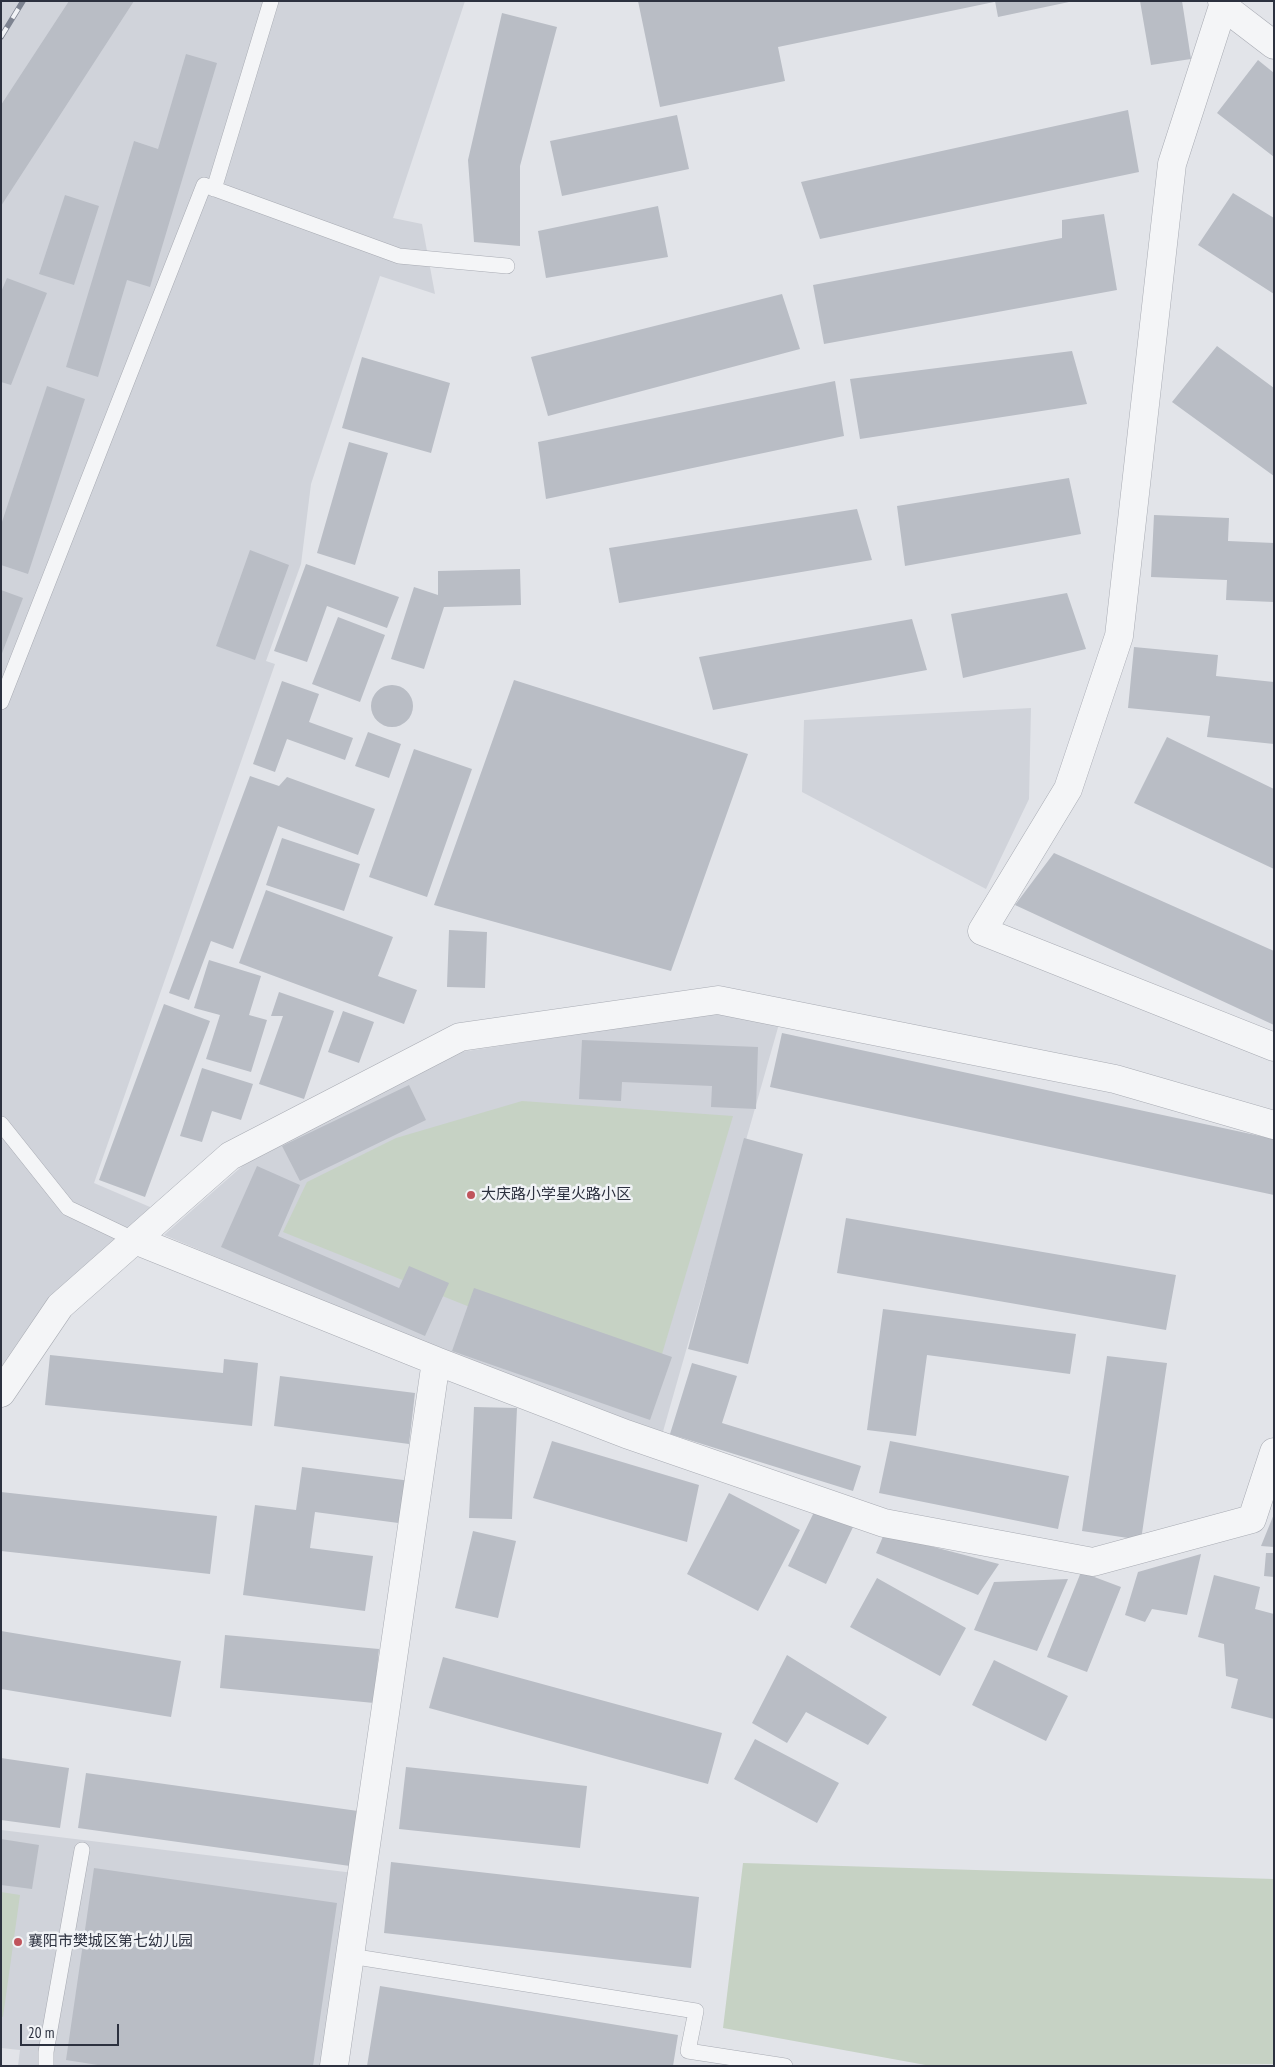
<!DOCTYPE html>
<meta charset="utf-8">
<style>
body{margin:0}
#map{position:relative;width:1275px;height:2067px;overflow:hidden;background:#e2e4e9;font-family:"PT Sans Narrow",sans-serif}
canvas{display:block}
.frame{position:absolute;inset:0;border:2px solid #2c313f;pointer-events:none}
.scale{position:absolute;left:20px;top:2024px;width:99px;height:22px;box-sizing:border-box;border:2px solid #2c313f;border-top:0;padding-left:6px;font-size:15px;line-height:18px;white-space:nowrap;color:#2c313f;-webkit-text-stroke:4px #f1f3f6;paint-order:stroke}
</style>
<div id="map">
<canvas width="1275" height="2067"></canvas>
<div class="frame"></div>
<div class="scale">20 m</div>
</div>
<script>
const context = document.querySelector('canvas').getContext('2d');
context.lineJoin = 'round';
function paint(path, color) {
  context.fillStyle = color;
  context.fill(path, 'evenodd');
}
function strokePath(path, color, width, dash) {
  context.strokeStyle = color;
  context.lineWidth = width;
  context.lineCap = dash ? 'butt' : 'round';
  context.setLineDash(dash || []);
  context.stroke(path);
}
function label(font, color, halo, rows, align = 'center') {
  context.font = font + ' "PT Sans Narrow","Noto Sans SC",sans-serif';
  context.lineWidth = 5;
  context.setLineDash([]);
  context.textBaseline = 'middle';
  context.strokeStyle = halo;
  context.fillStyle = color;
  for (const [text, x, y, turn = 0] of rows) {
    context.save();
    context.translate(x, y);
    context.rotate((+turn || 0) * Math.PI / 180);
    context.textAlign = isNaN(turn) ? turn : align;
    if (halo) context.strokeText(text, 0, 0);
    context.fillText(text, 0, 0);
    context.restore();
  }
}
const built = new Path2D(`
 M1 1H465L393 218 422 224 435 294 380 276 311 484 301 564 266 661 275 664 94 1183 157 1210 1 1375Z
 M1031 708 1029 799 986 889 802 792 804 720Z
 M722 1012 779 1024 662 1435 432 1347 164 1235 256 1154 461 1052Z
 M1 1830 362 1874 334 2066H18L20 2050 1 2048Z`);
const green = new Path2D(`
 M522 1101 733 1116 654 1381 283 1232 307 1182 396 1138Z
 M743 1863 1274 1879V2064L931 2066 723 2028Z
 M1 1892 20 1895 3 2017 1 2016Z`);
const building = new Path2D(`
 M69 1H134L1 206V105Z
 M638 1H994V2L778 47 785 81 660 107Z
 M995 1H1069V2L998 17Z
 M1140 1H1182L1191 59 1151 65Z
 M502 13 557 27 520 166V246L474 242 468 160Z
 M186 54 217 63 150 287 127 280 98 377 66 367 134 141 158 149Z
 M1258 60 1274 73V157L1217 113Z
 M1128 110 1139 172 820 239 801 182Z
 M677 115 689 169 562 196 550 141Z
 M1233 193 1274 218V294L1198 245Z
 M65 195 99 206 74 285 39 274Z
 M658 206 668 257 546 278 538 231Z
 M1104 214 1117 290 824 344 813 285 1062 238V220Z
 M7 278 47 293 11 385 1 382V292Z
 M782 294 800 349 548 416 531 357Z
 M1217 346 1274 388V476L1172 402Z
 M1072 351 1087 404 860 439 850 379Z
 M362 357 450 383 431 453 342 428Z
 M835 381 844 436 546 499 538 442Z
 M47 386 85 399 28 574 1 565V525Z
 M349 442 388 453 355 565 317 553Z
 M1069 478 1081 534 905 566 897 506Z
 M857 509 872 560 619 603 609 548Z
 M1154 515 1229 518 1228 541 1274 543V602L1226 600 1227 580 1151 577Z
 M250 550 289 565 255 660 216 646Z
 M306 564 399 597 387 628 327 606 307 662 274 651Z
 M520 569 521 605 444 607 424 669 391 659 414 587 438 595V571Z
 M1 590 23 598 1 656Z
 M1067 593 1086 649 963 678 951 614Z
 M338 617 385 635 360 702 312 684Z
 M912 619 927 670 713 710 699 657Z
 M1134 647 1218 655 1216 676 1274 682V744L1207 737 1210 716 1128 708Z
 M514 680 748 754 671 971 434 905Z
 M282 681 319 694 309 722 353 738 345 760 287 739 275 772 253 764Z
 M371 706a21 21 0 1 1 42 0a21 21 0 1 1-42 0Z
 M368 732 401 744 389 778 355 766Z
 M1167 737 1274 789V869L1134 803Z
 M414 749 472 769 427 897 369 877Z
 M250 776 279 786 287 777 375 809 358 855 278 826 233 949 211 941 189 1000 169 993Z
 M282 838 360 864 344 911 266 885Z
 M1054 853 1274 951V1025L1015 905Z
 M266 890 393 937 378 976 417 990 404 1024 239 963Z
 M449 930 487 932 485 988 447 987Z
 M209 960 261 976 249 1015 267 1020 251 1072 206 1059 220 1015 194 1008Z
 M279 992 334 1011 304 1099 259 1084 283 1016H271Z
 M164 1004 210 1021 145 1197 99 1180Z
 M343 1011 374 1022 359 1063 328 1052Z
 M782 1033 1274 1139V1195L770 1087Z
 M582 1040 758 1047 756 1109 711 1107 712 1086 622 1082 621 1101 579 1099Z
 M202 1068 253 1084 241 1120 212 1111 202 1142 180 1136Z
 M409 1085 426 1120 300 1181 282 1146Z
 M744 1138 803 1154 748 1364 688 1349Z
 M257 1166 300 1185 278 1236 399 1288 409 1266 449 1283 425 1336 221 1247Z
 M846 1218 1176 1275 1166 1330 837 1273Z
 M474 1288 672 1357 650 1420 452 1351Z
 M883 1309 1076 1334 1070 1374 927 1355 916 1436 867 1430Z
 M50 1355 223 1373 224 1359 258 1363 252 1426 45 1405Z
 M1107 1356 1167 1363 1141 1540 1082 1531Z
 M692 1363 737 1376 722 1423 861 1466 853 1491 670 1434Z
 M280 1376 415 1393 409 1444 274 1426Z
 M474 1407 517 1408 512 1519 469 1518Z
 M552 1441 699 1485 687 1542 533 1498Z
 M890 1441 1069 1476 1058 1529 879 1493Z
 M302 1467 411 1481 406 1524 315 1512 310 1548 373 1556 365 1611 243 1595 255 1505 296 1510Z
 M1 1492 217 1516 210 1574 1 1551Z
 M729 1493 800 1530 758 1611 687 1574Z
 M816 1508 854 1525 826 1584 788 1566Z
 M1274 1514V1547L1261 1546Z
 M473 1531 516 1541 498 1618 455 1608Z
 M884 1534 999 1564 978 1595 876 1553Z
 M1266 1553H1274V1577L1264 1576Z
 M1201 1554 1187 1615 1152 1609 1145 1622 1125 1615 1138 1572Z
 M1081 1572 1121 1587 1087 1672 1047 1657Z
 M1214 1575 1260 1587 1255 1609 1274 1614V1719L1231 1708 1238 1679 1226 1676 1224 1644 1198 1637Z
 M877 1578 966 1628 940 1676 850 1627Z
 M1068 1579 1037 1651 974 1630 994 1582Z
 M1 1631 181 1661 171 1717 1 1689Z
 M225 1635 379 1649 374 1703 220 1688Z
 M787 1655 887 1717 868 1745 806 1712 787 1743 752 1723Z
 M443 1657 722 1733 708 1784 429 1708Z
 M994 1660 1068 1696 1046 1741 972 1705Z
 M755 1739 839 1783 817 1823 734 1779Z
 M1 1758 69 1768 60 1828 1 1820Z
 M406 1767 587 1786 580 1848 399 1829Z
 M86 1773 358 1811 350 1866 78 1828Z
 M1 1839 39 1845 32 1889 1 1885Z
 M391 1862 699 1897 691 1968 384 1933Z
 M94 1868 337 1903 313 2066H104L66 2060Z
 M380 1986 678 2035 673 2066H367Z`);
const lane = new Path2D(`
 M214 189 271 1
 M1 702 204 185 399 256 507 266
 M1 1124 68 1208 135 1240
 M350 1956 696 2011 688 2051 785 2066
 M46 2066V2052L82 1850`);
const street = new Path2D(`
 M1222 1 1223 6 1172 164 1119 636 1068 789 982 931 1274 1047
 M1223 6 1274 45
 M135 1240 436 1361
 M1 1393 60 1306 230 1156 460 1037 718 1000 1115 1079 1274 1125
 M334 2066 436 1361 626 1434 884 1523 1093 1562 1252 1519 1274 1452`);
const rail = new Path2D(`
 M1 37 23 1`);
const markers = [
 [471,1195,5,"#c0545c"],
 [18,1942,5,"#c0545c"]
];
const poiNames = [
 ["大庆路小学星火路小区",481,1195],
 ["襄阳市樊城区第七幼儿园",28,1942]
];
paint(built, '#d0d3da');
paint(green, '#c6d2c4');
paint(building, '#b9bdc5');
strokePath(lane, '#a8abb3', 16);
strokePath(street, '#a8abb3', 29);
strokePath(lane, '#f4f5f7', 15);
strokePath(street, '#f4f5f7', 28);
strokePath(rail, '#7d8390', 5.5);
strokePath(rail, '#f1f3f6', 4, [11]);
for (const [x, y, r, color] of markers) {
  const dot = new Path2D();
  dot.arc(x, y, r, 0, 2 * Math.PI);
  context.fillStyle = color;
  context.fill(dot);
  strokePath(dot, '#f1f3f6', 2);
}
label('15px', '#2c313f', '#f1f3f6', poiNames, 'left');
</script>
